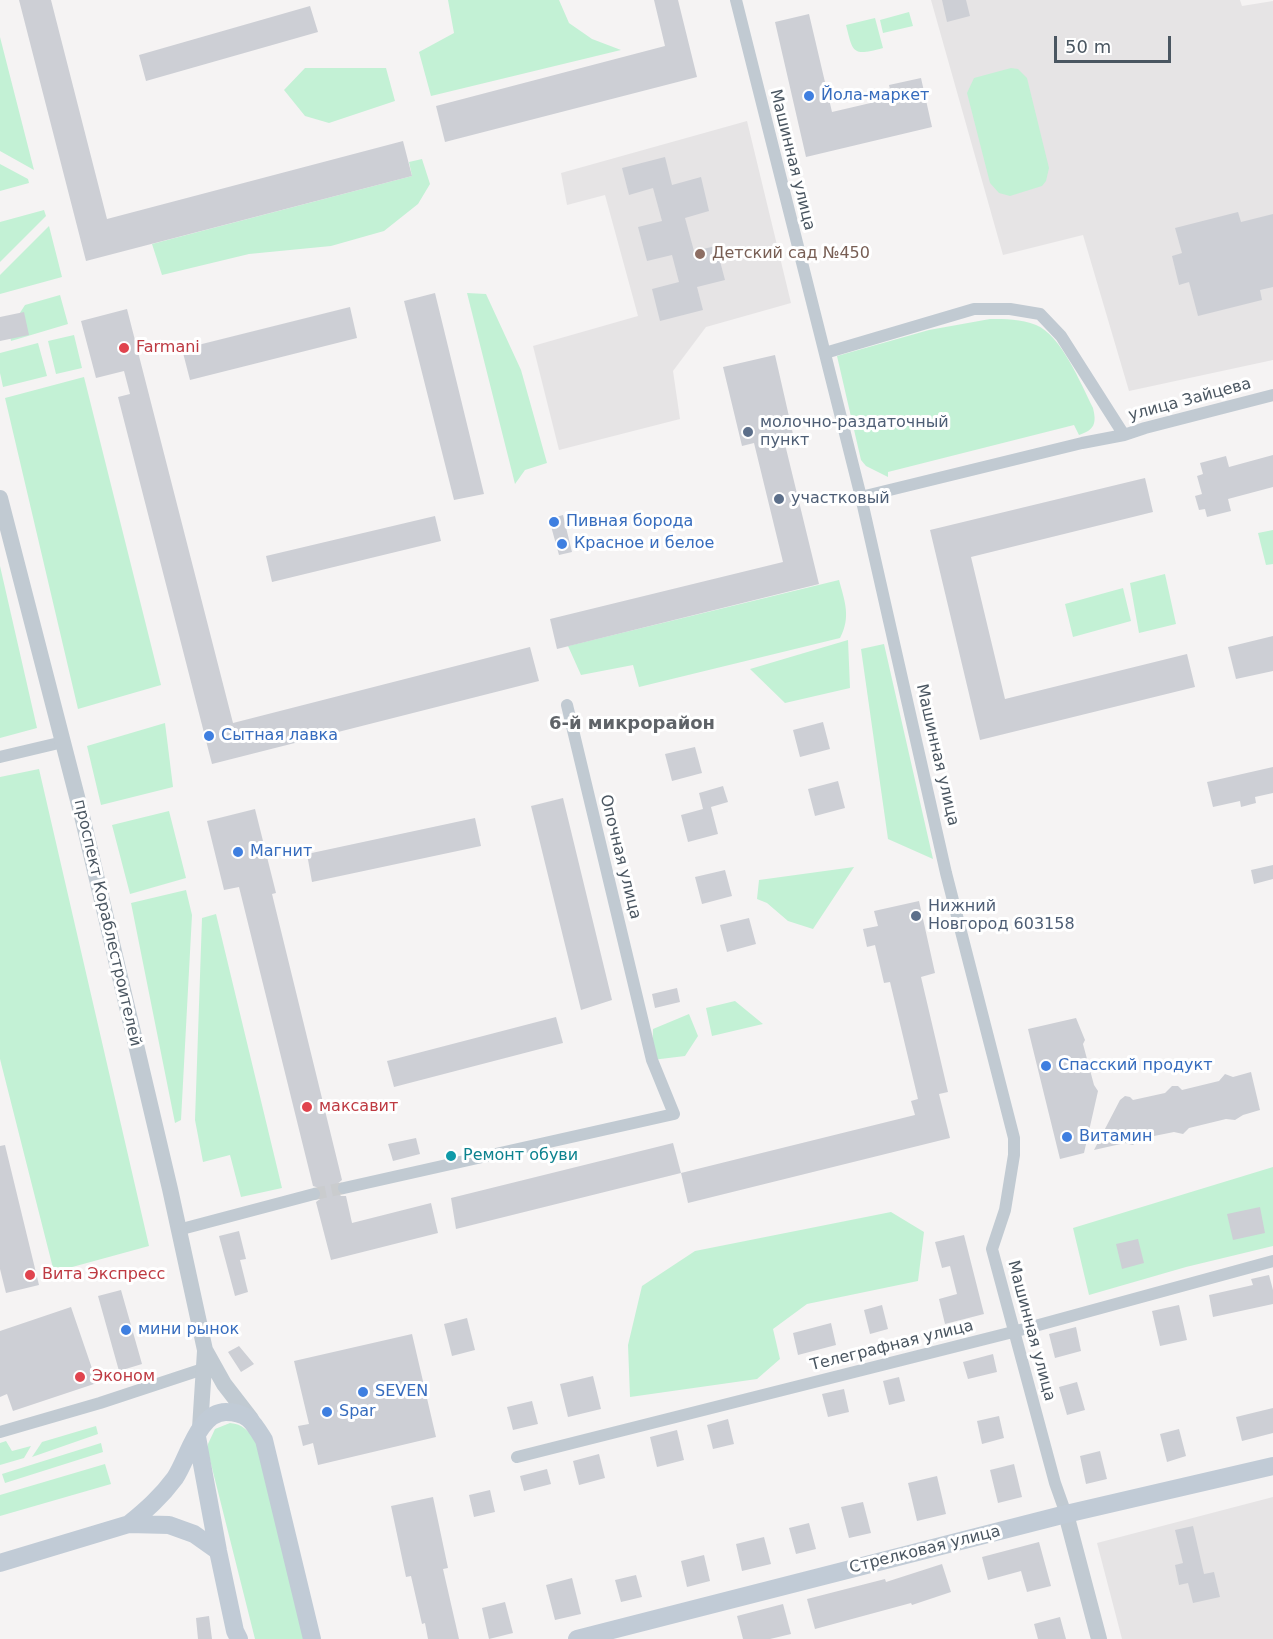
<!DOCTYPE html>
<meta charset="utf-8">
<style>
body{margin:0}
#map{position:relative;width:1273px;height:1639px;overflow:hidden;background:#f5f3f3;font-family:"DejaVu Sans",sans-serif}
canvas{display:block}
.scale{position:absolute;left:1054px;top:36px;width:117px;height:27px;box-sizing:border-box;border:3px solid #4a5661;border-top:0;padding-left:8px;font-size:18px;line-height:21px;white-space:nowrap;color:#4a5661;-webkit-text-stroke:4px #fff;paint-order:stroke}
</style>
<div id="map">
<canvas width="1273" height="1639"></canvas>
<div class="scale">50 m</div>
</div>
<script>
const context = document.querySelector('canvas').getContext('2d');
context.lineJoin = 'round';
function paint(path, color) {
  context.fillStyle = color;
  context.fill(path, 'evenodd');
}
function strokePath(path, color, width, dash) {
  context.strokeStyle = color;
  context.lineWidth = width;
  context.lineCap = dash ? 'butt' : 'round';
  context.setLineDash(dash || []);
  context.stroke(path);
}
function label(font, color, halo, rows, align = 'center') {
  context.font = font + ' "DejaVu Sans",sans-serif';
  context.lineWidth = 6;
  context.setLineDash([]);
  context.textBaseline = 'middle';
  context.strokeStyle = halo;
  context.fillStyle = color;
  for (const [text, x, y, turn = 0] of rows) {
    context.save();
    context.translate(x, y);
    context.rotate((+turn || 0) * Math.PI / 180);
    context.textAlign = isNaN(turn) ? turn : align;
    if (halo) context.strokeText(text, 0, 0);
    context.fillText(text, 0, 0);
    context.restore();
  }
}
const education = new Path2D(`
 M931 0H1240L1242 6 1273 1V360L1129 391 1083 235 1003 255Z
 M747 121 791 303 706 327 673 371 680 419 559 450 533 346 638 316 605 195 567 205 561 173Z
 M1273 1497V1639H1122L1097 1543Z`);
const green = new Path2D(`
 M448 0H559L569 23 592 39 621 50 431 96 419 52 454 33Z
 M909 12 913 26 883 33 880 20Z
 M875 18 883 48C853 56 853 54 846 25Z
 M0 37 34 170 0 151Z
 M305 68H386L395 101 329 123 305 116 284 90Z
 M1011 68 1018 69 1027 78 1049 168 1046 181 1042 186 1010 196 999 193 990 183 967 93 974 78Z
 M422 159 430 184 418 204 384 231 331 246 249 254 162 275 152 244 412 176 409 162Z
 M0 164 28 179 29 183 0 191Z
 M44 210 46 216 0 262V222Z
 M49 226 62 277 0 294V275Z
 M467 293 486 294 521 370 547 463 525 470 515 484Z
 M60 295 68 324 11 341 8 326 14 322 25 305Z
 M990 319C1005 319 1021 319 1036 325 1061 335 1081 384 1093 408 1097 424 1094 430 1079 435L1074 425 888 472V477L866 466 861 460 837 356 929 330Z
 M74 335 82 368 56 374 48 341Z
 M38 343 47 376 3 387 0 373V353Z
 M84 377 161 685 78 709 5 398Z
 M1273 530V564L1266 565 1258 533Z
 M0 566 37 728 0 738Z
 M1165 574 1176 624 1139 633 1130 583Z
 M839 580C845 602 851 617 840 638L639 687 633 665 581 675 568 646Z
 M1123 588 1131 621 1073 637 1065 604Z
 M848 640 850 688 785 703 750 669Z
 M884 644 933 859 888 839 861 649Z
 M165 723 173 787 101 805 87 746Z
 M39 769 149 1246 54 1272 0 1059V777Z
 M169 811 186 878 130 894 112 825Z
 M854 867 813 929 788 921 767 903 757 899 759 880Z
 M186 890 192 915 181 1120 175 1123 131 903Z
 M216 914 282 1188 241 1197 230 1155 203 1162 195 1120 202 918Z
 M735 1001 763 1024 712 1036 706 1008Z
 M689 1014 698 1036 685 1056 652 1060 653 1029Z
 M1273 1167V1246L1186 1267 1089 1295 1073 1228Z
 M891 1212 924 1232 918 1281 807 1304 773 1329 780 1359 757 1379 630 1397 628 1345 642 1286 695 1251Z
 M230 1423C243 1424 248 1431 257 1441L305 1639H255L208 1452V1444L215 1429Z
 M96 1426 98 1434 32 1457 42 1442Z
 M6 1441 12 1451 31 1446 24 1458 0 1465V1443Z
 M101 1443 103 1452 5 1483 2 1474Z
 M105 1464 111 1484 0 1516V1495Z`);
const building = new Path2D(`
 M19 0H51L107 219 403 141 412 176 86 261Z
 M654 0H678L697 77 445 142 436 106 665 46Z
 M942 0H966L970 16 947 22Z
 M310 6 318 32 146 81 139 55Z
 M809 14 832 112 892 98 889 85 921 78 932 127 806 157 775 22Z
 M665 157 672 185 701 177 709 211 685 218 694 251 716 246 725 280 697 287 703 310 660 321 652 289 679 282 672 255 647 261 638 227 662 221 653 188 629 195 622 168Z
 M1238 212 1241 222 1273 214V287L1260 290 1262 300 1198 316 1189 282 1179 285 1172 256 1182 253 1175 228Z
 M435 293 484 494 454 500 404 301Z
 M350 307 357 338 190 380 182 349Z
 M127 309 233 723 530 647 539 681 212 764 118 397 130 394 124 371 96 378 81 321Z
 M24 312 29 335 0 341V317Z
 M775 355 793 434 783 436 819 584 557 649 550 619 783 562 754 443 742 446 723 367Z
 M1273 455V487L1228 499 1231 511 1207 517 1205 509 1199 510 1195 496 1202 494 1197 476 1203 474 1200 463 1226 456 1229 467Z
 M1145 478 1153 512 971 557 1005 699 1187 654 1195 687 980 740 930 530Z
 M563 515 572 552 559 555 549 519Z
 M435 516 441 541 272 582 266 556Z
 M1273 636V671L1236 679 1228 647Z
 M823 722 830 749 800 757 793 730Z
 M695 747 702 773 672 781 665 754Z
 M1273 767V793L1255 797 1256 803 1241 807 1240 801 1213 807 1207 782Z
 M838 781 845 808 815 816 808 789Z
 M723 786 728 802 711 807 718 834 688 842 681 815 703 809 699 793Z
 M563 798 612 1000 581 1010 531 806Z
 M255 809 276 893 272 894 342 1180 336 1185V1190L341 1196H346L352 1223 431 1203 438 1233 331 1260 316 1202 320 1199 322 1192 319 1188 313 1186 239 887 224 890 207 821Z
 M475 818 481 846 312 882 307 854Z
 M1273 865V879L1254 884 1251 870Z
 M725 870 732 896 702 904 695 877Z
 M919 901 935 973 921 977 948 1092 939 1094 950 1138 688 1203 681 1173 915 1115 911 1101 918 1099 890 982 884 983 875 945 867 947 863 929 878 926 874 911Z
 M749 918 756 944 727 952 720 925Z
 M677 988 680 1002 655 1008 652 994Z
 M556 1017 563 1043 394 1087 387 1061Z
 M1076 1018 1085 1040 1083 1044 1094 1085 1098 1091 1084 1153 1060 1159 1028 1029Z
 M1251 1072 1260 1110 1243 1115 1235 1120 1226 1119 1189 1128 1183 1134 1174 1132 1139 1139 1133 1145 1125 1143 1094 1150 1120 1100 1125 1096 1130 1097 1133 1100 1165 1093 1172 1086H1178L1182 1090 1219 1081 1225 1074 1233 1077Z
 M416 1138 420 1154 393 1161 388 1144Z
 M673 1143 681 1173 456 1229 451 1198Z
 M5 1145 39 1285 6 1293 0 1269V1146Z
 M1260 1207 1265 1233 1233 1240 1227 1214Z
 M239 1231 246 1259 240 1260 248 1292 235 1296 219 1236Z
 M964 1235 984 1314 945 1324 939 1299 957 1294 950 1266 942 1268 935 1242Z
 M1138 1239 1144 1263 1122 1269 1116 1244Z
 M1269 1275 1273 1290V1304L1213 1317 1209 1295 1253 1285 1251 1279Z
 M121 1290 142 1364 119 1371 98 1296Z
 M882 1305 888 1329 870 1334 864 1310Z
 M1179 1305 1187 1340 1160 1346 1152 1311Z
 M71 1307 97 1383 13 1411 7 1394 0 1397V1331Z
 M467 1318 475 1350 452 1356 444 1324Z
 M831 1323 836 1345 798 1355 793 1333Z
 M1076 1327 1081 1351 1055 1358 1049 1334Z
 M412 1334 436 1437 318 1465 313 1443 303 1446 298 1426 309 1424 294 1361Z
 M239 1346 254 1364 241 1372 228 1352Z
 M993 1354 997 1372 968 1379 963 1362Z
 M593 1376 601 1409 568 1417 560 1384Z
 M899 1377 905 1401 889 1405 883 1381Z
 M1077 1382 1085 1410 1067 1415 1059 1387Z
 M844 1389 849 1412 828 1417 822 1394Z
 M532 1401 538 1424 513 1430 507 1407Z
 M1273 1408V1433L1242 1441 1236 1417Z
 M999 1416 1004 1438 982 1444 977 1421Z
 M728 1419 734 1444 713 1449 707 1425Z
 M1179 1429 1186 1456 1167 1462 1160 1434Z
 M677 1430 684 1460 657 1467 650 1437Z
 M1100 1451 1107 1479 1086 1484 1080 1456Z
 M599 1454 605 1478 579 1485 573 1461Z
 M1014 1464 1022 1497 998 1503 990 1470Z
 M547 1469 551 1484 524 1491 520 1476Z
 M937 1476 946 1514 917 1521 908 1483Z
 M490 1490 495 1512 474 1517 469 1495Z
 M433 1497 448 1568 443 1569 459 1639H428L425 1623 422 1624 411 1576 406 1577 391 1506Z
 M863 1502 871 1533 849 1538 841 1507Z
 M809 1523 816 1549 796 1554 789 1528Z
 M1193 1526 1204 1574 1214 1572 1220 1597 1193 1603 1188 1583 1179 1585 1175 1565 1183 1563 1175 1530Z
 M764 1537 771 1564 742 1571 736 1544Z
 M1039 1542 1051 1586 1027 1592 1021 1571 988 1580 982 1557Z
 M704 1555 710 1581 687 1587 681 1561Z
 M942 1564 951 1592 912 1605 911 1603 815 1629 807 1599 885 1579 886 1582Z
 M636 1575 642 1597 621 1602 615 1580Z
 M572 1578 581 1614 555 1620 546 1585Z
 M505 1602 513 1633 489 1639 482 1608Z
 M783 1604 791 1634 770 1639H743L737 1616Z
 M209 1616 212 1639H198L196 1618Z
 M1060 1617 1066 1639H1038L1034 1624Z`);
const minorTunnel = new Path2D(`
 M314 1194 344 1188`);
const minor = new Path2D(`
 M736 0 861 497 946 873 1014 1138V1155L1005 1210 992 1249 1055 1483 1066 1514
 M825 353 974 309H1010L1040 314 1061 336 1124 435
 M861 497 1082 443 1124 435 1145 428 1273 395
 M0 757 63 742
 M344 1188 674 1114 652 1060 567 705
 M178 1230 314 1194
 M0 1432 100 1403 203 1369
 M517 1457 1013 1332 1273 1261`);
const tertiary = new Path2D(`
 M0 498 83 820 170 1189 205 1350 224 1384 251 1419
 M200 1428 205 1351
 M1066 1514 1099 1639`);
const secondary = new Path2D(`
 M197 1437 218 1551 235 1631 239 1639
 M129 1524C146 1510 161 1497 175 1478 188 1459 198 1412 226 1412 248 1412 253 1422 264 1440L312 1639
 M0 1563 129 1524 169 1525 194 1534 218 1551
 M577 1639 1066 1514 1273 1466`);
const markers = [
 [809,96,6,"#3f7fe0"],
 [700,254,6,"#8d6e63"],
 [124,348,6,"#e0444e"],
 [748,432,6,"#5c6f8a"],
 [779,499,6,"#5c6f8a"],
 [554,522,6,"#3f7fe0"],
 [562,544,6,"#3f7fe0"],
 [209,736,6,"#3f7fe0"],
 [238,852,6,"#3f7fe0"],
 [916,916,6,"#5c6f8a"],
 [1046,1066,6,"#3f7fe0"],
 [307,1107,6,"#e0444e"],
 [1067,1137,6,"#3f7fe0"],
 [451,1156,6,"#0f9aa8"],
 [30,1275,6,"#e0444e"],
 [126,1330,6,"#3f7fe0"],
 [80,1377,6,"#e0444e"],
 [363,1392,6,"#3f7fe0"],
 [327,1412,6,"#3f7fe0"]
];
const shopNames = [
 ["Йола-маркет",821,96],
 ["Пивная борода",566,522],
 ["Красное и белое",574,544],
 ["Сытная лавка",221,736],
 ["Магнит",250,852],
 ["Спасский продукт",1058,1066],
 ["Витамин",1079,1137],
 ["мини рынок",138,1330],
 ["SEVEN",375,1392],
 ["Spar",339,1412]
];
const streetNames = [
 ["Машинная улица",792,160,76],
 ["улица Зайцева",1190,400,-15],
 ["Машинная улица",937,755,77],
 ["Опочная улица",620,857,76],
 ["проспект Кораблестроителей",107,923,77],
 ["Машинная улица",1031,1331,75],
 ["Телеграфная улица",892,1346,-14],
 ["Стрелковая улица",925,1550,-14]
];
const educationNames = [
 ["Детский сад №450",712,254]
];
const healthNames = [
 ["Farmani",136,348],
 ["максавит",319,1107],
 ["Вита Экспресс",42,1275],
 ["Эконом",92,1377]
];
const serviceNames = [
 ["молочно-раздаточный",760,423],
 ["пункт",760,441],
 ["участковый",791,499],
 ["Нижний",928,907],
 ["Новгород 603158",928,925]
];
const cultureNames = [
 ["Ремонт обуви",463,1156]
];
const neighbourhoodNames = [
 ["6-й микрорайон",632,724]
];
paint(education, '#e6e4e5');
paint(green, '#c3f1d5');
paint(building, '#cdcfd5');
strokePath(minorTunnel, '#caccce', 12, [12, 6]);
strokePath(minor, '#c1cad2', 12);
strokePath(tertiary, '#c1cad2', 16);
strokePath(secondary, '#c1cbd6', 18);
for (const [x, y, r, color] of markers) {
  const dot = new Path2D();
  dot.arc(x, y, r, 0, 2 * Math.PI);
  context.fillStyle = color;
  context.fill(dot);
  strokePath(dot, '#fff', 2);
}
label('16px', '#366cbe', '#fff', shopNames, 'left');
label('16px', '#4a5661', '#fff', streetNames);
label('16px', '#785e54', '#fff', educationNames, 'left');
label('16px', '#be3a42', '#fff', healthNames, 'left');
label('16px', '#4e5e75', '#fff', serviceNames, 'left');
label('16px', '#0d838f', '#fff', cultureNames, 'left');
label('bold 18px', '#5f6368', '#fff', neighbourhoodNames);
</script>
